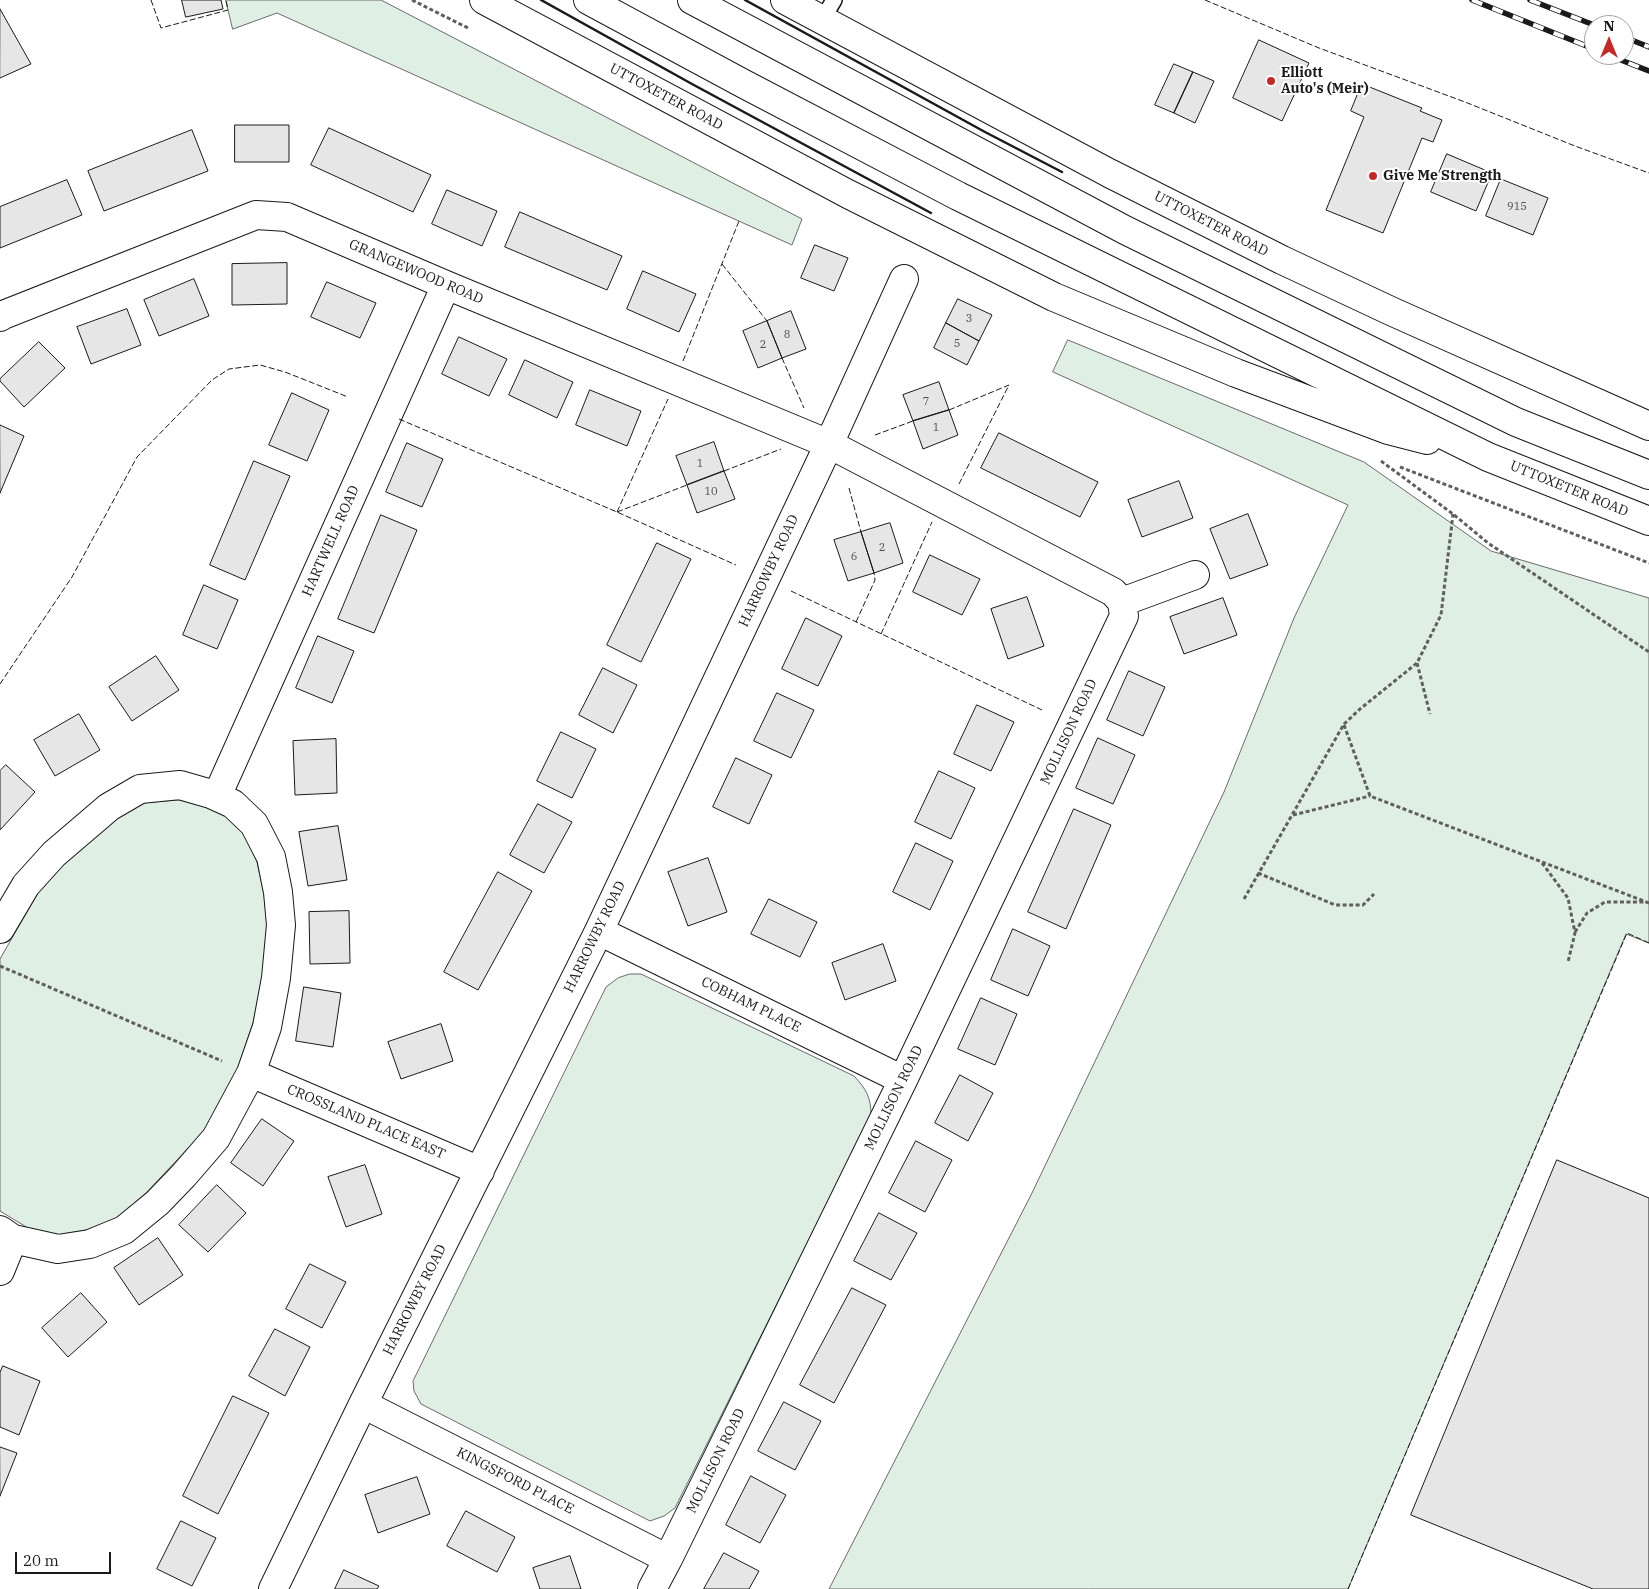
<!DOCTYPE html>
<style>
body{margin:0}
#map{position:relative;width:1649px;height:1589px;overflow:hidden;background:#fff;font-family:"IBM Plex Serif",serif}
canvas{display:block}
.north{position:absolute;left:1584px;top:15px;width:50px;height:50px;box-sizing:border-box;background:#fff;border:1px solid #a3a3a3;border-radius:50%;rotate:0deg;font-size:14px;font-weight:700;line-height:20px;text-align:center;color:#1a1a1a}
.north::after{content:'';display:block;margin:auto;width:18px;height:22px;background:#c62828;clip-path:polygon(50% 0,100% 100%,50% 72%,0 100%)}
.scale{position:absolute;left:15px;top:1552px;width:96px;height:22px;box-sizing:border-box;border:2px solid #1a1a1a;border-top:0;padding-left:6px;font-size:15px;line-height:18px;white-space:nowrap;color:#1a1a1a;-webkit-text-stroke:4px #fff;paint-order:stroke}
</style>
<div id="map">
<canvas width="1649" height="1589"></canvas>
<div class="north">N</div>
<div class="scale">20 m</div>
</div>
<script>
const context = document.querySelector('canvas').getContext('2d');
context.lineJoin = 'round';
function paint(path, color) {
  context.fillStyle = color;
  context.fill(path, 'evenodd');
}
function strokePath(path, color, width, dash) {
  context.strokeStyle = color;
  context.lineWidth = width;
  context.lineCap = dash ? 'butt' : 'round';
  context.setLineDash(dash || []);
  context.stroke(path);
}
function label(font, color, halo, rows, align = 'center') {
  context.font = font + ' "IBM Plex Serif",serif';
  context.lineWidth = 4;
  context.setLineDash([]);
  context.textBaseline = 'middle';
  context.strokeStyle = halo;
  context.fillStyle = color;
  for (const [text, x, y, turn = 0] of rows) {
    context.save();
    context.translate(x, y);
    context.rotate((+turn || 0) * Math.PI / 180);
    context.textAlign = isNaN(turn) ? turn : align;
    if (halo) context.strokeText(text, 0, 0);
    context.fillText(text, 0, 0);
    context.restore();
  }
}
const green = new Path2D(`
 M226 0H381L802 219 792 245 277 13 233 29Z
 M1068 340 1364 462 1491 551 1649 598V943L1626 934 1348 1589H829L1031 1195 1224 792 1294 618 1348 505 1053 372Z
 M179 800 207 807 225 816 243 832 257 862 264 894 267 925 263 975 253 1023 238 1068 225 1095 205 1130 147 1192 117 1218 86 1230 58 1235 28 1228 0 1211V959L37 894 64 864 89 841 117 818 144 803Z
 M630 974H641L854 1076C866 1089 871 1097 871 1115L675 1508 664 1516 650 1521 421 1404 414 1391 413 1381 606 987 618 978Z`);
const building = new Path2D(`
 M182 0H221L223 9 186 17Z
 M0 9 31 64 0 78Z
 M1259 40 1309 63 1282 121 1233 98Z
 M1174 64 1193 72 1174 113 1155 105Z
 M1193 72 1214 81 1195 123 1174 113Z
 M1362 84 1422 108 1420 111 1442 120 1433 142 1422 138 1383 233 1326 210 1364 117 1351 111Z
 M235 125H289V162H235Z
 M329 128 431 175 413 212 311 165Z
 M192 130 208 171 104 211 88 171Z
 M1447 154 1492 173 1476 211 1431 192Z
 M1501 179 1548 198 1533 235 1486 216Z
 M67 180 82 215 0 248V207Z
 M447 190 497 211 482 246 432 224Z
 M520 212 622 256 607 290 505 247Z
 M815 245 848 258 834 291 801 278Z
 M287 263V304L232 305V264Z
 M643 271 696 294 679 332 627 309Z
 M194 279 209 316 159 336 144 300Z
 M327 282 376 303 360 338 311 317Z
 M958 299 992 315 979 341 946 323Z
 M127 309 141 345 91 364 77 327Z
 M791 311 806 349 782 358 767 321Z
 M767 321 782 358 758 368 743 331Z
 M946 323 979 341 967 365 934 348Z
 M459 337 507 359 489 396 442 374Z
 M39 342 65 368 24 407 0 381V379Z
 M525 360 573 382 557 418 509 395Z
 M939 382 949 410 913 421 903 395Z
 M590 390 641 411 627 446 576 425Z
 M292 393 329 410 307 461 269 445Z
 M949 410 958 435 923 449 913 421Z
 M0 425 24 436 0 493Z
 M999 433 1098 482 1080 517 981 468Z
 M714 442 724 471 687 485 676 456Z
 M407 443 443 459 422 507 386 492Z
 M254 461 290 476 245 580 210 565Z
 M724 471 735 499 697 513 687 485Z
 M1179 481 1193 518 1142 537 1128 500Z
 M1248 514 1268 565 1230 579 1210 529Z
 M381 515 417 530 374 633 338 619Z
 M890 523 903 563 874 573 861 532Z
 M861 532 874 573 848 581 834 540Z
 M657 543 691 559 641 662 607 645Z
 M930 555 980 579 962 615 913 592Z
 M204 585 238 600 217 649 183 635Z
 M1027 597 1044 646 1008 659 991 609Z
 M1223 598 1237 635 1184 654 1170 617Z
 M806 618 842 636 818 686 782 669Z
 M318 636 354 651 332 703 296 688Z
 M156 656 179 690 132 721 109 687Z
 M603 668 637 685 613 733 579 715Z
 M1129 671 1165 687 1143 736 1107 720Z
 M777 693 814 710 791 758 754 741Z
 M977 705 1014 722 991 771 954 754Z
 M79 714 100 750 55 776 34 740Z
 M561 732 596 749 572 798 537 781Z
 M1098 738 1135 755 1113 804 1076 788Z
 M336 739 337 793 295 795 293 741Z
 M736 758 772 775 749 824 713 807Z
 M6 765 35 792 0 830V771Z
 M939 771 975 788 951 839 915 822Z
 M538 804 572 822 544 873 510 855Z
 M1074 809 1111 825 1066 929 1028 912Z
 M338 826 347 880 308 886 299 832Z
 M916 843 953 861 930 910 893 892Z
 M708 858 727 912 688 926 668 872Z
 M498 872 532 891 478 990 444 972Z
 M769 899 817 922 800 957 751 934Z
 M349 911 350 963 310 964 309 912Z
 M1013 929 1050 946 1028 996 991 980Z
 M883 944 896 981 845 1000 832 963Z
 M304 987 341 993 333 1047 296 1041Z
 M981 998 1017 1014 995 1065 958 1049Z
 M441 1024 453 1061 401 1079 388 1042Z
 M960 1075 993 1093 968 1141 935 1123Z
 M262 1119 294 1141 263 1186 231 1163Z
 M916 1141 952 1160 925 1212 889 1193Z
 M1557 1160 1649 1198V1589H1593L1411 1515Z
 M365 1165 382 1214 346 1227 328 1177Z
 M217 1185 246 1213 208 1252 179 1225Z
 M879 1213 917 1233 891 1280 854 1261Z
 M158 1238 183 1275 139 1305 114 1268Z
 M310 1264 346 1282 322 1328 286 1309Z
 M852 1288 886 1305 834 1403 800 1385Z
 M81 1293 107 1322 68 1357 42 1328Z
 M275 1329 310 1347 285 1396 249 1376Z
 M3 1366 40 1381 19 1435 0 1427V1373Z
 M233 1396 269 1413 218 1514 183 1496Z
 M784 1402 821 1421 795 1470 758 1451Z
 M0 1447 17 1453 0 1496Z
 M751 1476 786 1495 760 1543 726 1525Z
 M417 1477 430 1514 378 1533 365 1495Z
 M466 1511 515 1537 497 1572 447 1546Z
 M181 1521 216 1538 192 1586 157 1569Z
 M724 1553 759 1571 749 1589H704Z
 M570 1556 581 1589H540L533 1568Z
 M344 1570 379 1586 377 1589H335Z`);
const path = new Path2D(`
 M412 0 470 29
 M1381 461 1453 514 1488 543 1649 652
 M1400 467 1649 563
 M1417 663 1430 714
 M1344 725 1370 796 1649 903
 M1293 815 1370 796
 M1542 863 1568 898 1575 933 1568 962
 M1258 873 1335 905H1363L1374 894
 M1244 899 1344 724 1360 709 1417 663 1441 615 1453 514
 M1575 932 1587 913 1605 902H1645
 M0 966 222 1061`);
const lane = new Path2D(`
 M822 20 834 0`);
const street = new Path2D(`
 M0 317 3 315 256 215 287 217 446 285 829 444 1113 592 1122 602 1124 616 903 1080 668 1559 652 1589
 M1122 602 1195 575
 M217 796 446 285
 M0 929 26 885 54 854 109 807 140 789 180 785 211 794 233 804 254 824 271 857 278 892 281 925 276 978 267 1027 251 1073 216 1138 184 1175 157 1203 124 1230 90 1244 58 1249 13 1239 0 1230
 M599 931 903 1080
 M251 1073 480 1171
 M0 1271 13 1239
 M363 1404 668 1559
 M273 1589 363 1404 599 931 829 444 904 279`);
const highway = new Path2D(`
 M484 0 848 194 1054 297 1236 373 1388 430 1427 440
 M588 0 744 84 958 196 1488 457 1649 521
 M692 0 1125 230 1516 422 1649 475
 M785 0 1109 173 1282 260 1393 312 1649 426`);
const rail = new Path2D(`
 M1472 0 1594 49
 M1530 0 1594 25
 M1624 37 1649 47
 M1608 55 1649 71`);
const fence = new Path2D(`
 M151 0 161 28 228 10 226 0
 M1205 0 1319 48 1465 102 1575 146 1649 173
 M722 264 767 321
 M782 358 804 408
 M683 361 739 221
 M949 410 1009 385 959 484
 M399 419 617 512 736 565
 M875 435 913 421
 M724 471 781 449
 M849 488 861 532
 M617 512 668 399
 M617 512 687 485
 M791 591 1042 710
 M856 622 875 580 874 573
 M881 634 932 522
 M0 684 72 577 137 457 212 380 229 369 260 365 285 372 348 397
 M1348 1589 1627 933 1649 943`);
const wall = new Path2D(`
 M541 0 692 84 931 213
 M745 0 985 132 1062 172`);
const markers = [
 [1271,81,5,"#c62828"],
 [1373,176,5,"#c62828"]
];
const numberNames = [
 ["915",1517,207],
 ["3",969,319],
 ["8",787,335],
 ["5",957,344],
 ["2",763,345],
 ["7",926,402],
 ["1",936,428],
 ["1",700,464],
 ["10",711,492],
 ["2",882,548],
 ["6",854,557]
];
const poiNames = [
 ["Elliott",1281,73],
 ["Auto's (Meir)",1281,89],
 ["Give Me Strength",1383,176]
];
const streetNames = [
 ["UTTOXETER ROAD",666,97,28],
 ["UTTOXETER ROAD",1211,224,27],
 ["GRANGEWOOD ROAD",416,272,23],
 ["UTTOXETER ROAD",1569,489,22],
 ["HARTWELL ROAD",331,541,-66],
 ["HARROWBY ROAD",769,571,-65],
 ["MOLLISON ROAD",1069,732,-65],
 ["HARROWBY ROAD",595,937,-64],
 ["COBHAM PLACE",751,1005,26],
 ["MOLLISON ROAD",894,1098,-64],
 ["CROSSLAND PLACE EAST",366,1122,23],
 ["HARROWBY ROAD",415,1300,-63],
 ["MOLLISON ROAD",716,1461,-64],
 ["KINGSFORD PLACE",515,1481,27]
];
paint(green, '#e0efe3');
strokePath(green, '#6a6a6a', 1);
paint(building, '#e6e6e6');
strokePath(building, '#1a1a1a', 1);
strokePath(lane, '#1a1a1a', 18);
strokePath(street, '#1a1a1a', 30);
strokePath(highway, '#1a1a1a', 30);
strokePath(path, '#5f5f5f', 3, [4, 2.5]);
strokePath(lane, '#fff', 15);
strokePath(street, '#fff', 28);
strokePath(highway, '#fff', 28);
strokePath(rail, '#1a1a1a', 5.5);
strokePath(rail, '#fff', 4, [11]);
strokePath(fence, '#1a1a1a', 1, [6, 2.5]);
strokePath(wall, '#1a1a1a', 2.5);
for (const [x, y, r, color] of markers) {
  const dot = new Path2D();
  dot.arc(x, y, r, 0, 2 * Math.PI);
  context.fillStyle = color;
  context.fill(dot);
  strokePath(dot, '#fff', 2);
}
label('11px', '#4d4d4d', null, numberNames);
label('bold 14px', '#1a1a1a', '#fff', poiNames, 'left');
label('14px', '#1a1a1a', '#fff', streetNames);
</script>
